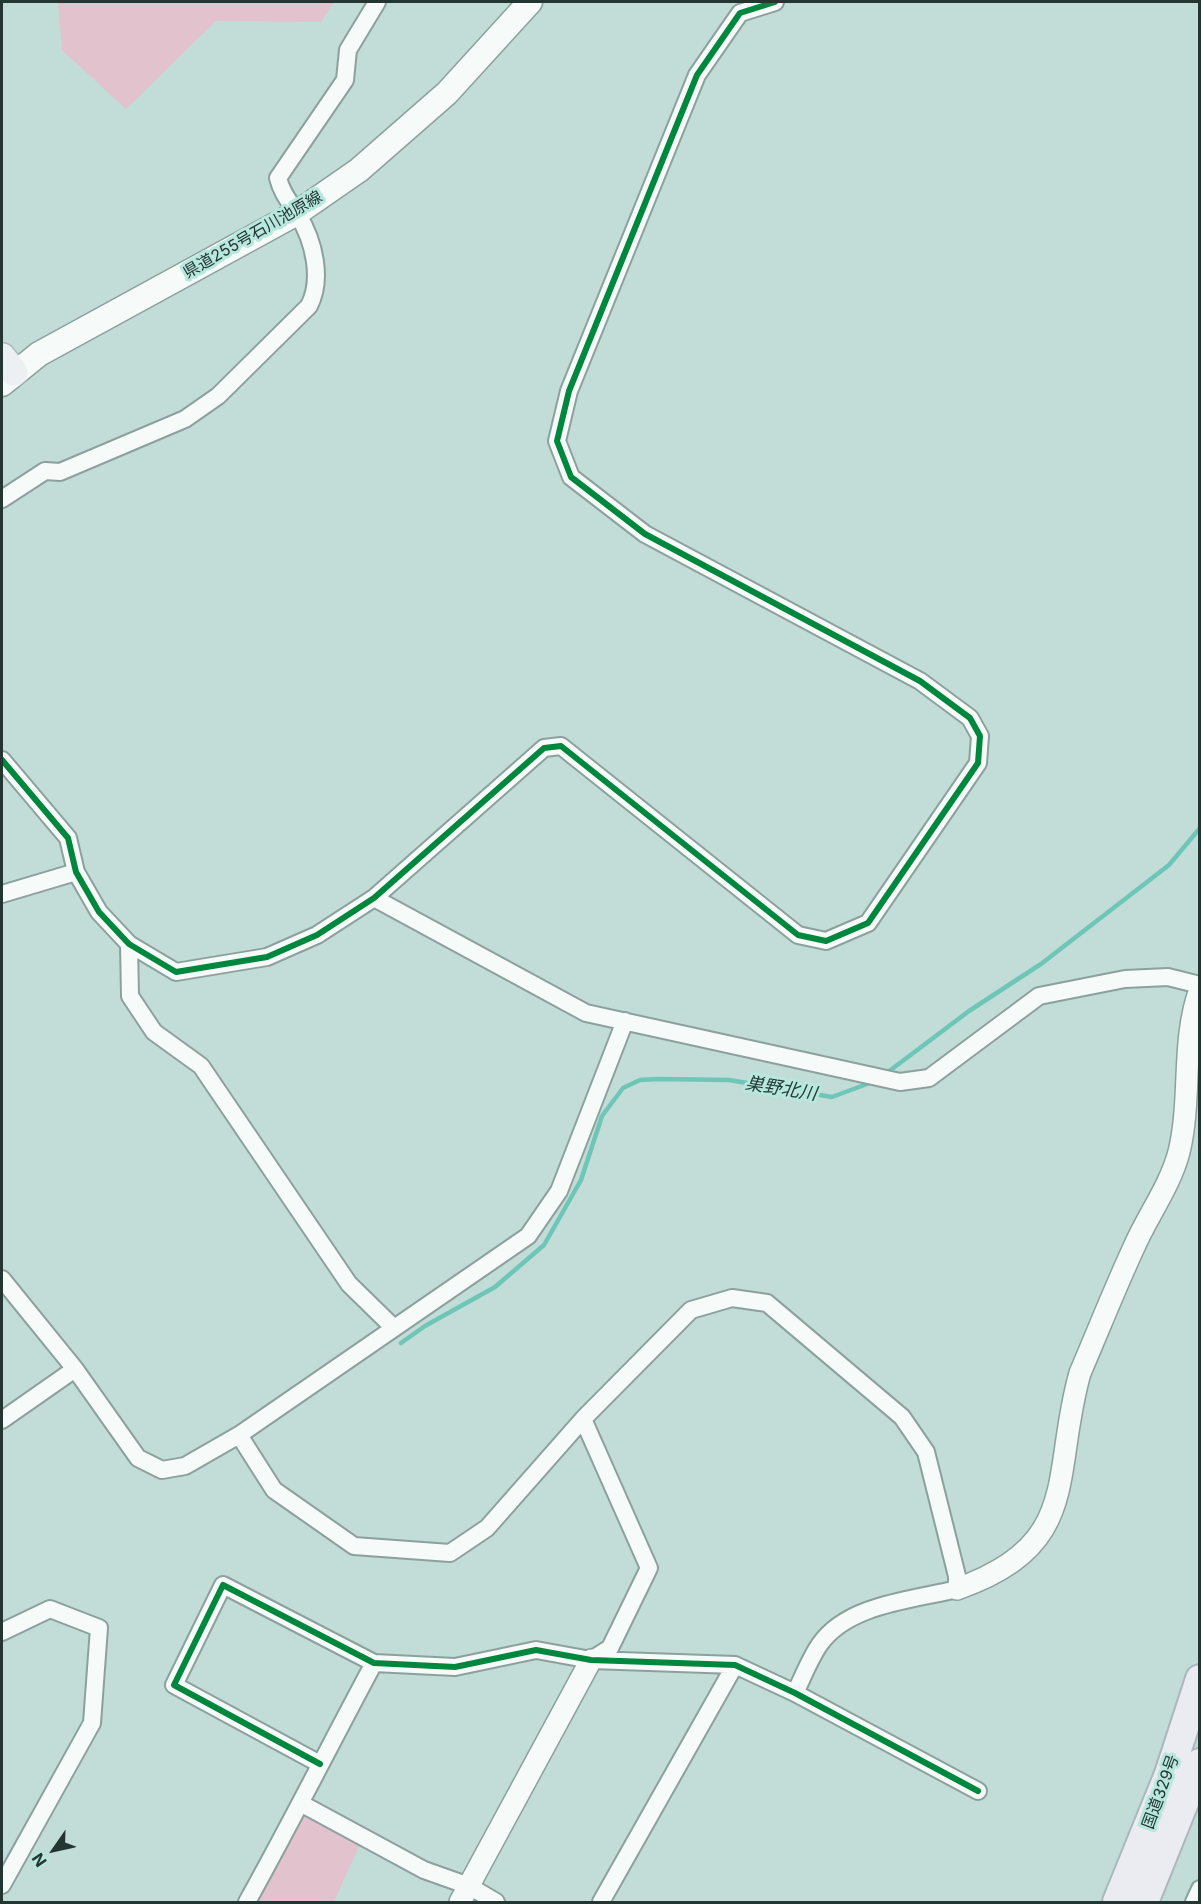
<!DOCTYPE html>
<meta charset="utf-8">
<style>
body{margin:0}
#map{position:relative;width:1201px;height:1904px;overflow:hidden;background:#c2dcd7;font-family:Inter,sans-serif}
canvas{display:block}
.frame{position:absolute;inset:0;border:3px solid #233632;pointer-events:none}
.north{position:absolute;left:24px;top:1820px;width:60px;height:60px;-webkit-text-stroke:4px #b8e7dd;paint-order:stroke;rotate:236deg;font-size:16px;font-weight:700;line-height:24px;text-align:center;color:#233632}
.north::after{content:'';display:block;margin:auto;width:21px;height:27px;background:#233632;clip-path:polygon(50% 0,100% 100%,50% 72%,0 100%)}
</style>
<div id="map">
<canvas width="1201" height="1904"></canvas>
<div class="frame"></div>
<div class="north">N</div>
</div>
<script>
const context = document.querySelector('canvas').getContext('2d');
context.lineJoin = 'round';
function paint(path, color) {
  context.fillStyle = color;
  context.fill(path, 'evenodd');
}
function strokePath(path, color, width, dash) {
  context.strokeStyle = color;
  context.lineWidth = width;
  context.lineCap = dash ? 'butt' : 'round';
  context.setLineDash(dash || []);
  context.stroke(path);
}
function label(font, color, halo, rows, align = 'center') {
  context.font = font + ' Inter,"Noto Sans JP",sans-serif';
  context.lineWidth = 6;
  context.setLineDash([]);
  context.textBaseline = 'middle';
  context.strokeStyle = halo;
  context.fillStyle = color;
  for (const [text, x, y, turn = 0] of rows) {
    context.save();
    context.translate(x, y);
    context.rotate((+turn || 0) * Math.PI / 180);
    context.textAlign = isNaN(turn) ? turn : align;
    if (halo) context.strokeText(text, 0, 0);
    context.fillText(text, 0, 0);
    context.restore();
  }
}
const green = new Path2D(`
 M58 2H334L321 22 216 21 126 109 62 50Z
 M302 1811 361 1841 334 1902H255Z`);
const stream = new Path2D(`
 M884 1075 969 1011 1041 964 1169 865 1200 828
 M401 1343 425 1326 495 1287 544 1245 581 1180 602 1116 623 1088 640 1080 658 1079 729 1080 832 1097 875 1081`);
const minor = new Path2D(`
 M2 499 45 471 60 472 185 419 218 396 309 306C323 279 314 241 298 215 290 202 282 194 278 178L345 80 348 50 377 2
 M2 760 68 838 76 872 99 912 129 944 176 972 267 957 317 935 374 898 544 748 561 746 798 935 826 941 868 923 978 763 980 736 970 718 920 681 645 534 571 477 557 441 569 391 697 75 740 13 775 2
 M2 894 76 872
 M374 898 586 1013 900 1082 929 1078 1039 996 1125 979 1168 977 1200 985
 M129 944 130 996 154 1032 201 1066 349 1284 394 1328
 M2 1279 75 1369 138 1458 162 1470 185 1466 239 1435 528 1236 559 1191 625 1021
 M583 1419 649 1568 610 1648 591 1660
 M2 1420 75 1369
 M239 1435 274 1490 354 1546 450 1553 487 1528 583 1419 691 1310 732 1298 767 1303 902 1417 926 1452 957 1576V1589C913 1600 848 1604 820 1644 810 1658 803 1677 795 1693
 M2 1632 50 1609 99 1628 92 1723 2 1885
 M320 1764 174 1685 223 1585 374 1663 455 1667 536 1650 591 1660 735 1665 795 1693 978 1791
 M302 1804 424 1870 469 1886 496 1902
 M247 1902C291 1823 331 1743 374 1663
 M601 1902 735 1665
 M1194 1902 1200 1889`);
const tertiary = new Path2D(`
 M957 1589C1083 1545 1051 1475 1080 1373 1098 1331 1115 1288 1134 1247 1148 1215 1170 1186 1179 1152 1192 1098 1181 1041 1200 989
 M460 1902 591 1660`);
const secondary = new Path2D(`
 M2 384 39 354 297 213 359 170 447 93 530 2`);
const primary = new Path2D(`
 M2 357 14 372`);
const trunk = new Path2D(`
 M1117 1902 1169 1774 1200 1679
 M1144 1902 1200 1763`);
const cycleway = new Path2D(`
 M2 760 68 838 76 872 99 912 129 944 176 972 267 957 317 935 374 898 544 748 561 746 798 935 826 941 868 923 978 763 980 736 970 718 920 681 645 534 571 477 557 441 569 391 697 75 740 13 775 2
 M320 1764 174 1685 223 1585 374 1663 455 1667 536 1650 591 1660 735 1665 795 1693 978 1791`);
const streetNames = [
 ["県道255号石川池原線",253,235,-30],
 ["国道329号",1161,1792,-70]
];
const waterNames = [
 ["巣野北川",781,1089,9]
];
paint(green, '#e1c2cd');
strokePath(stream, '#6ec6b7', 4.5);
strokePath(minor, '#8ca19d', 20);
strokePath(tertiary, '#8ca19d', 24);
strokePath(secondary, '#8ca19d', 27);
strokePath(primary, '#acb7bc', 30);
strokePath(trunk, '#acb7bc', 32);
strokePath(minor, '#f6faf9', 16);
strokePath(tertiary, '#f6faf9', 21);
strokePath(secondary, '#f6faf9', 24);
strokePath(primary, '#edf0f3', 27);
strokePath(trunk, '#eaecf2', 28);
strokePath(cycleway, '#00873e', 6);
label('16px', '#233632', '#b8e7dd', streetNames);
label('italic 18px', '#213a35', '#b8e7dd', waterNames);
</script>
